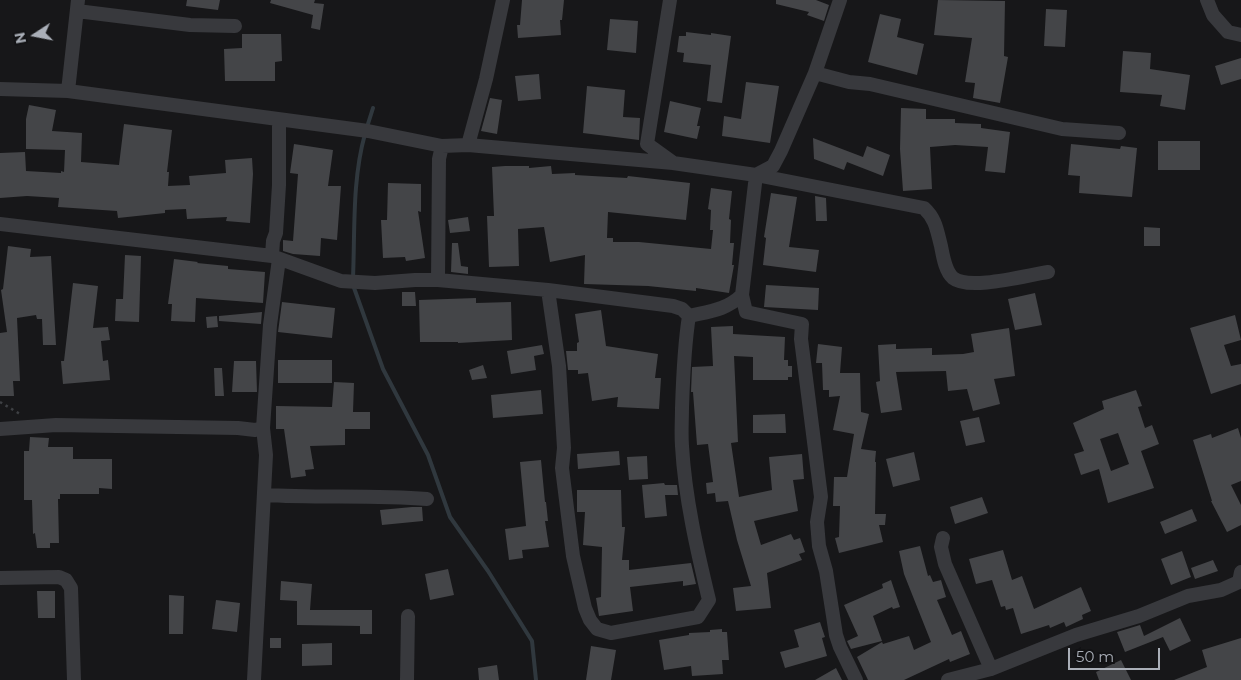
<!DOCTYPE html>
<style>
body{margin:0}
#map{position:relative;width:1241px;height:680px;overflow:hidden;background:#171719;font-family:Montserrat,sans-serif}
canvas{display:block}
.north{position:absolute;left:10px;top:10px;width:50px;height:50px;-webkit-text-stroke:4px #121214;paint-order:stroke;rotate:259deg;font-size:14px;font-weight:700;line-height:20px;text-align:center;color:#aaafb8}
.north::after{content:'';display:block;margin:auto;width:18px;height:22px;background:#aaafb8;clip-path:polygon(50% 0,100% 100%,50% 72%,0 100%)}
.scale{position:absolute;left:1068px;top:648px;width:92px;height:22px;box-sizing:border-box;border:2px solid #aaafb8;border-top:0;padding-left:6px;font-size:15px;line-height:18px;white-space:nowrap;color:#aaafb8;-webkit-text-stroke:4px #121214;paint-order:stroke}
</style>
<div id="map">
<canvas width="1241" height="680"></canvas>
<div class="north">N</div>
<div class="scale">50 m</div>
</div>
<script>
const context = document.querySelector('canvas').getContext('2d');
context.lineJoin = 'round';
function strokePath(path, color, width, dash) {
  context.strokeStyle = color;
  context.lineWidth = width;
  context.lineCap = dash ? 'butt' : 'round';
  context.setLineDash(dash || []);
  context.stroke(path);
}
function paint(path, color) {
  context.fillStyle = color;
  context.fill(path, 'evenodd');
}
const stream = new Path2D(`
 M367 127 373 108
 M353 278C355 231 352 180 365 134
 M353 285 383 369 428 455 450 517 488 571 532 641 536 680`);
const building = new Path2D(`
 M187 0H220L218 10 186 6Z
 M271 0H315L314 3 324 4 320 30 311 28 313 15 270 3Z
 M522 0H564L562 20H560L561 35 518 38 517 25H520Z
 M776 0H816L829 5 824 21 807 15 809 12 776 4Z
 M938 0 1005 1 1004 56 1008 57 1000 103 973 98 975 83 965 82 972 38 934 35Z
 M1046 9 1067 10 1065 47 1044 46Z
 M880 14 901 19 897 37 924 44 917 75 868 62Z
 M610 19 638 21 636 53 607 50Z
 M686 32 711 35V33L731 36 722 103 707 101 711 65 683 62 684 53 677 52 679 36H686Z
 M242 34H281L282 61 275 62V81H225L224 49 242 48Z
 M1123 51 1151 53 1150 69 1190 75 1185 110 1160 106 1162 95 1120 92Z
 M1241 58V79L1221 85 1215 66Z
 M539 74 541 99 518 101 515 76Z
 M746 82 779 86 770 143 722 136 724 116 741 119Z
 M587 86 625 90 623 117 640 118 639 140 583 133Z
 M490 98 502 100 497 134 481 131Z
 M670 101 701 108 697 126H700L697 139 664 132Z
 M29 105 56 110 52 131 82 133 81 162 119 165 124 124 172 130 167 172H169L168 186 190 185 189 176 226 173 225 160 252 158 253 174 250 223 226 221 227 217 187 219 186 209 165 210V213L118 218 117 211 58 207 59 198 27 196 0 198V153L25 152 26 171 61 173V171L64 172 65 150 26 149V119Z
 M901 108 926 109V119H955V123L981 124V128L1010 132 1005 173 985 171 988 147 955 145 930 147 932 189 903 191 900 149Z
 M813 138 863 157 867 146 890 155 883 176 847 162 844 170 814 159Z
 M1158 141H1200V170H1158Z
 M294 144 333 150 328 186H341L337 240 321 238 320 256 293 254 283 251V240L293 241 298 174 290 173Z
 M1071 144 1120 149 1121 146 1137 148 1132 197 1079 193 1080 176 1068 175Z
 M505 166H529V168L551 166 552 174 575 173V175L627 178 628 176 690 183 686 220 608 212 607 238H613V242H639L711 249 713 230H710L711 210 708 209 711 188 732 191 729 219 731 220 730 243H734L732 265H734L729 293 696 288V291L648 286 584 284 585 255 550 262 544 227 518 229 519 266 489 267 487 216H494L492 167Z
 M388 183 421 184V212L418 211 425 258 406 261 405 257 383 258 381 220H387Z
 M771 193 797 197 789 247 819 250 816 272 763 265 766 238 764 237Z
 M815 196 826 198 827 221H816Z
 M468 217 470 231 450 233 448 220Z
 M1144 227 1160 228V246H1144Z
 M452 243H458L461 266 468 267V274L451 272Z
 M8 246 31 249 30 257 51 256 56 345H43L42 319H37L36 315 17 318 20 381H13L14 396H0V333L7 332 1 290 3 289Z
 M125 255 141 256 139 322 115 321 116 299H123Z
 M174 259 198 262 197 263 228 266V269L265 272 263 303 196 298 195 322 171 321 172 304H168Z
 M73 283 98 286 93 328 108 327 110 340 101 341 103 361 108 360 110 380 63 384 61 361H64Z
 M766 285 819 288 818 310 764 307Z
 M402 292H415L416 306H402Z
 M1035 293 1042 325 1015 330 1008 299Z
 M476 298V303L511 302 512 340 458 343V342H420L419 300Z
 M282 302 335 308 332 338 278 332Z
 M601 310 606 346 658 354 655 378H661L659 409 617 407 618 397 592 401 588 373 578 374V370H568L566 351H577V343L579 342 575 314Z
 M262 312 261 324 219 321V316Z
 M1235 315 1241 340 1224 345 1231 366 1241 364V384L1211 394 1190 328Z
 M217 316 218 327 207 328 206 317Z
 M733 326V334L785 337 784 360H788V366H792V377H788V380H753V357L734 356 738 442 731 443 739 497 772 490 769 457 802 454 804 479 793 480 798 511 754 521 761 545 791 534 794 540 800 538 805 552 799 554 802 560 767 573 771 608 736 611 733 588 751 586 737 540 728 501 716 502 715 493 707 494 706 483 713 482 708 444 697 445 693 392H691L692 367 713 366 711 327Z
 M1009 328 1015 376 994 379 1000 404 973 411 967 389 948 391 946 371 896 372 902 410 881 413 876 382 880 381 878 345 896 344V349L932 348V355L963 354 974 352 971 334Z
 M818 344 842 347 840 373H860L861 412 869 414 861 449 876 451 875 462H876L875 514H886L885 525H879L883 542 839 553 835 538 839 537 840 506H833L834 477H847L854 434 833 430 840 396 829 397V390H823L822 363H816Z
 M542 345 544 354 534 356 536 370 511 374 507 351Z
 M278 360H332V383H278Z
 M234 361H256L257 392H232Z
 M483 365 487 378 472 380 469 370Z
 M214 368H222L224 396H215Z
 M334 382 354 383 353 412H370V429H345V445L310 446 314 469 305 470 306 476 291 478 284 429H276V406L332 407Z
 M541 390 543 414 493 418 491 395Z
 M1136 390 1142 406 1138 407 1145 428 1152 425 1159 444 1141 451 1154 488 1108 503 1099 469 1081 475 1074 454 1084 451 1073 423 1104 409 1102 401ZM1118 433 1129 464 1111 471 1100 439Z
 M785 414 786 433H753V415Z
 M979 417 985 442 966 446 960 421Z
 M1238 428 1241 438V481L1231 485 1241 505V525L1227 532 1211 501H1212L1193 440 1211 434 1212 438Z
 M30 437 49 438 48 447H73V459H112V489L99 488V494H60V499H58L59 543H50V548H37L35 533 33 534 32 500H24V451H29Z
 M619 451 620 465 578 469 577 454Z
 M914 452 920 480 893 487 886 459Z
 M647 456 648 479 629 480 627 457Z
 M541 460 545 502H546L548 521H545L549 547 522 550 523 558 509 560 505 529 526 526 520 462Z
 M664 483 665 485H677L678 495H665L667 516 645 518 642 485Z
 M577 490H621L622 527H625L622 560H629V570L691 563 696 584 683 586V581L630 587 633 611 599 616 596 598 601 597 602 547 583 545 585 512H577Z
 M982 497 988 513 955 524 950 507Z
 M412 507H422L423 521 382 525 380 510Z
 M1192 509 1197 521 1165 534 1160 522Z
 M920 546 928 576 930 575 933 582 941 580 946 597 937 600 952 635 961 631 970 654 950 662 949 659 904 680H868L857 657 882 642 883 644 909 636 914 650 931 642 904 574 899 551Z
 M1003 550 1012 580 1022 576 1034 609 1081 587 1091 611 1082 615 1083 619 1066 627 1064 622 1050 628 1049 625 1021 634 1013 608 1006 610 1005 606 1001 607 992 580 976 584 969 559Z
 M1182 551 1191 577 1171 585 1161 559Z
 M1213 560 1218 571 1195 579 1191 568Z
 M448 569 454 595 430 600 425 574Z
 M891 580 900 607 893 609 892 607 873 616 882 641 851 649 847 641 858 636 844 605 883 588 882 584Z
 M281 581 312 584 310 610H372V634H360V626L297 625V601L280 600Z
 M37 591H55V618H38Z
 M169 595 184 596 183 634H169Z
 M216 600 240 603 237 632 212 629Z
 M1180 618 1191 641 1170 651 1163 637 1125 652 1117 632 1140 625 1144 636Z
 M820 622 825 637 822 638 827 656 785 668 780 652 799 647 794 630Z
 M722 629V632H727L729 660H722L723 674 692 676 691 666 664 670 659 640 689 635V633L710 632V630Z
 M270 638H281V648H270Z
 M1241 638V680H1174L1207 667 1202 650Z
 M332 643V665L302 666V644Z
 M591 646 616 650 611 680H586Z
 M1121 660 1131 680H1099L1096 672Z
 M497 665 499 680H479L478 668Z
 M836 668 842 680H815Z`);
const path = new Path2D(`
 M0 402 20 414`);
const minor = new Path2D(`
 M670 0 647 144 672 162
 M840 0 815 73 781 151 773 166 756 175 742 295 746 312 802 324 801 339 821 497 817 522 819 546 826 571 836 635 840 647 856 680
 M1207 0 1213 15 1228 32 1241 35
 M77 11 190 25 235 26
 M815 73 849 82 870 84 1062 129 1119 133
 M0 89 68 91 368 131 442 146
 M68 91 78 0
 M468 145 486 79 503 0
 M0 224 272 256 341 281 375 283 415 280H438L439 159 442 146 468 145 673 163 756 175 924 208C936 219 937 231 941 246 943 256 945 271 953 278 969 291 1027 275 1048 272
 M272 256 273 241 276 233 279 185V120
 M438 280 548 290 673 306 682 309 689 316
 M548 290 559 366 564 448 562 468 573 556 585 608 590 620 597 629 611 633 698 617 709 600C697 550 685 498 682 446 681 433 682 420 682 408 683 377 684 347 689 316 711 311 726 310 742 295
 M263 428 270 325 279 259
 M0 429 56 425 238 428 255 430 263 428 266 455 254 680
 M264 495C318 498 373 495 427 499
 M943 538 941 547 945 564 991 669
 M0 578 59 577 66 580 71 588 74 680
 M407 680 408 616
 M948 680 991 669 1076 635 1139 616 1188 596 1221 590 1239 582 1241 572`);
strokePath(stream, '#30383e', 4);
paint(building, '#444548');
strokePath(path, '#3e4044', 2.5, [2.5, 4]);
strokePath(minor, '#38393d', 14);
</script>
